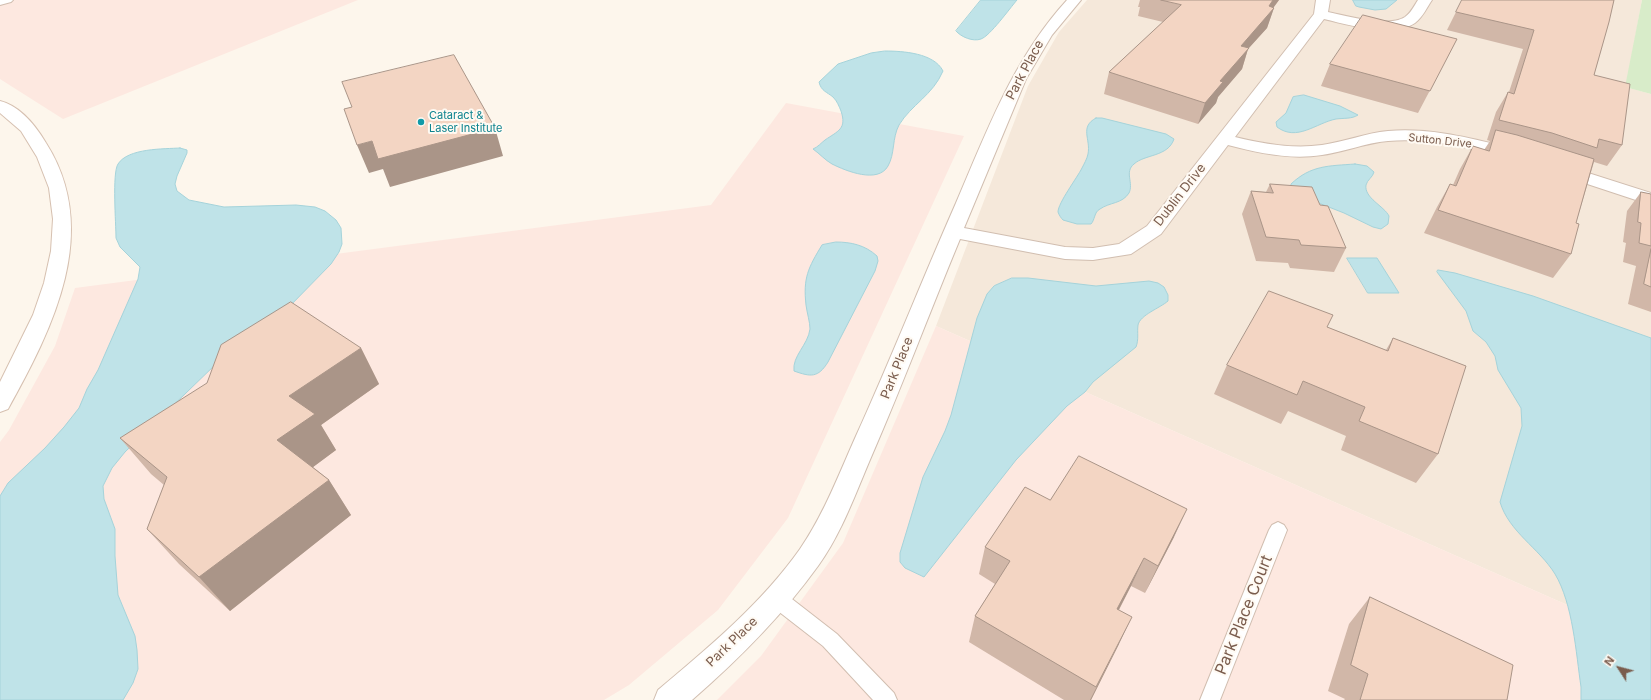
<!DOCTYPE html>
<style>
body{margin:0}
#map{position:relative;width:1651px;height:700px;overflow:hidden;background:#fdf6ec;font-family:Inter,sans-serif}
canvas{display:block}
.north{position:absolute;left:1599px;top:648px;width:40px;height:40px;-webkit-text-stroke:3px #fffaf3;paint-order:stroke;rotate:306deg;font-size:11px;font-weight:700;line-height:16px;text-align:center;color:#7a5c4d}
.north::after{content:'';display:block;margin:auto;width:14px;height:18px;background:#7a5c4d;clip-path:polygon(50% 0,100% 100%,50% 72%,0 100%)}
</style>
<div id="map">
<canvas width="1651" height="700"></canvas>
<div class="north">N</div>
</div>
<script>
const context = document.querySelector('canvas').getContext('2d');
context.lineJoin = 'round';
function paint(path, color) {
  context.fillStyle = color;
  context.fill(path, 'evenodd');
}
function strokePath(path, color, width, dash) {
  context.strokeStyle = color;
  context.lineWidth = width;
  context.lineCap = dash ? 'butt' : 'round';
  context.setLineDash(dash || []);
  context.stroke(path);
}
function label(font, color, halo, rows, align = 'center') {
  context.font = font + ' Inter,sans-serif';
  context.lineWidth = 4;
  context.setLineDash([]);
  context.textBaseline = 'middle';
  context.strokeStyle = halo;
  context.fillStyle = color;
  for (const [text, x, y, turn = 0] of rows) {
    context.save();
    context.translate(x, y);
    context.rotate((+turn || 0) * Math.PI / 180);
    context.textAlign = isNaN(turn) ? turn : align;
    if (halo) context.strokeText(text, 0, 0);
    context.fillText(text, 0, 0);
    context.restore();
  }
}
const residential = new Path2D(`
 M1087 0H1642L1626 87 1651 94V642L936 326 1028 86 1059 32Z`);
const commercial = new Path2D(`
 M0 0H358L63 119 0 79Z
 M786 103 964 136 788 518 718 610 629 685 604 700H0V442L9 430 55 346 75 288 711 205Z
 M936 326 1651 642V700H717L761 656 843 543Z`);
const green = new Path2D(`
 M1642 0H1651V94L1625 87Z`);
const water = new Path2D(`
 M981 0H1017C1010 8 990 36 981 39 973 42 961 37 956 31Z
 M1353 0H1397L1386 9 1375 10 1359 7 1356 6Z
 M885 51C903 51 934 53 943 71 933 95 911 105 899 125 892 138 895 154 888 166 878 184 846 171 832 164 825 160 820 154 813 149 818 147 821 143 825 140 838 131 847 129 841 111 839 106 837 101 833 97 827 92 821 91 819 82L838 64 871 53Z
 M1304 95 1340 106 1358 115C1352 119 1344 118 1336 119 1316 123 1297 142 1277 127L1276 122 1286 113 1293 97Z
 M1096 118H1102L1166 134 1174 139C1168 157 1145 154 1134 164 1124 172 1134 183 1129 193 1122 204 1110 202 1100 209 1094 212 1095 220 1091 224H1077L1063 220C1061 218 1059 215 1058 212 1058 203 1077 178 1082 168 1084 164 1087 159 1088 154 1091 139 1079 127 1096 118Z
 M180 148 187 150V153L177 176 175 184 177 191 189 200 224 207 296 205 315 207 325 211 336 220 341 228 342 244 339 252 331 264 286 310 217 363 125 452 112 468 103 486 104 499 115 529V556L118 595 135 636 137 650 138 669 133 683 123 700H0V496L8 483 45 448 64 427 79 408 87 389 98 370 138 279 140 267 120 247 116 238C116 224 112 173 118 164 128 148 164 149 180 148Z
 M1355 164 1367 166 1374 172C1373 177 1367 180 1366 185 1364 198 1384 206 1389 216L1388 224 1381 229 1373 227 1344 213 1306 198 1291 188V184C1311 165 1329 166 1355 164Z
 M836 242C851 242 865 245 877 256L878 261 875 271 828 362C818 378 811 377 794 371 792 356 808 345 810 329 810 322 807 313 806 305 803 278 808 268 822 245Z
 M1347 258H1377L1399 293H1368Z
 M1438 270 1455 273 1533 296 1651 338V700H1581V687C1576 653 1573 604 1555 574 1539 548 1509 532 1500 502L1522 426 1521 408 1498 370 1495 356 1486 342 1473 331 1466 311 1437 272Z
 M1012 278H1028L1096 286 1149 281 1158 283 1164 287 1168 295V301C1160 308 1140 315 1138 325 1137 333 1139 339 1136 347L1093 382 1085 392 1067 406 1016 460 924 577 905 568 900 562V553L923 477 945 431 951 415 977 318 987 294 994 286Z`);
const lane = new Path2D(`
 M0 0H13L11 2 0 5Z
 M1278 522 1284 525 1287 530 1220 700H1200L1269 530 1272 525Z
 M776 589 783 592 837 634 894 693 897 700H873L823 646 769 604 766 598 769 592Z`);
const street = new Path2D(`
 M1067 0H1081L1052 35 1026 79 964 228 1065 247 1093 248 1119 244 1147 226 1314 14 1316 0H1330L1328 12C1348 16 1387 28 1405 17 1411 13 1414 6 1418 0H1432C1427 7 1423 17 1415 23 1393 38 1349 25 1324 19L1235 137C1264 144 1293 149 1322 145 1344 142 1366 133 1388 131 1433 127 1477 140 1520 150L1523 154 1520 158 1514 159C1473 149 1430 137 1388 141 1365 143 1344 152 1322 155 1290 160 1259 153 1228 145L1161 234 1131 254 1093 260 1065 259 960 239C930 311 903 384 872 455 856 492 842 533 818 566 782 616 738 660 692 700H654L658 690C708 648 762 603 800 549 824 514 839 474 856 436 891 359 922 280 956 203 987 131 1013 59 1067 0Z
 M1560 164 1651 193V205L1554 173 1551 169 1554 165Z`);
const secondary = new Path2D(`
 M0 101C20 106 36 126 46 143 102 231 53 328 8 409L0 412V382L33 315 44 283 51 251 53 219 49 188 37 157 21 131 0 113Z`);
const wall = new Path2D(`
 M1140 0H1279L1274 7 1267 28 1248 49 1242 69 1218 97 1216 103 1198 124 1104 94 1109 72 1163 22 1138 16 1140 7H1138Z
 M1614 0 1594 75 1622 145 1607 166 1594 162 1576 223 1571 254 1553 278 1424 233 1437 207 1450 184 1453 185 1460 169 1473 146 1484 150 1490 141 1487 140 1496 112 1508 92H1509L1523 49 1447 30 1456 12Z
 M1457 39 1418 113 1321 86 1330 64Z
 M1270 184 1320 205 1346 248 1334 272 1290 268 1288 263 1256 261 1242 214 1251 191 1266 192Z
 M1641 192 1651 194V312L1628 304 1636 266 1623 262 1626 243 1623 242 1627 211Z
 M1327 327 1386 350 1393 338 1438 454 1416 483 1341 450 1346 436 1288 411 1281 424 1214 394 1227 365Z
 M361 348 379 384 321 425 336 450 313 467 329 480 351 515 230 611 179 564 147 529 164 485 151 474 120 438Z
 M1050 500 1174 537 1145 593 1131 586 1119 610V644L1091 700H1064L969 642 975 616 995 584 979 574 985 547Z
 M1370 597 1507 700H1344L1345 699 1328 691 1349 624Z`);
const shadedWall = new Path2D(`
 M1273 0H1279L1273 8H1274L1267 28 1248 49 1242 69 1218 97 1216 103 1198 124 1205 103 1220 81 1241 46Z
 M495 128 503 156 390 187 383 169 369 173 357 145 372 141Z
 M361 348 379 384 321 425 336 450 301 476 277 440 289 396Z
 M329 480 351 515 230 611 199 577Z
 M1187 509 1174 537 1145 593 1158 566Z
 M1144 558 1131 586 1105 636 1117 609Z
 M1132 617 1119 644 1091 700H1090Z`);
const building = new Path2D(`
 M1161 0H1273L1269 6 1274 8 1241 46 1249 48 1220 81 1223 82 1205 103 1109 72 1181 5Z
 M1462 0H1614L1609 22 1594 75 1630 84 1622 145 1599 139 1597 148 1552 133 1499 120 1508 92 1514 94 1534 30 1456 12Z
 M1363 15 1457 39 1430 91 1330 64Z
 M454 55 495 128 378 159 372 141 357 145 344 109 352 107 342 82Z
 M1496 130 1517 135 1594 159 1576 223 1579 224 1571 254 1438 210 1450 184 1456 186 1473 146 1489 151Z
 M1270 184 1312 187 1320 205 1328 206 1346 248 1301 245 1299 240 1266 237 1251 191 1273 193Z
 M1641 192 1651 194V246L1639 243 1641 223 1638 222Z
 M1651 249V287L1644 284Z
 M1269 291 1333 315 1327 327 1388 351 1393 338 1466 366 1438 454 1359 421 1365 407 1303 381 1297 395 1227 365Z
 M291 302 361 348 289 396 315 414 277 440 329 480 199 577 147 529 167 477 120 438 207 383 221 345Z
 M1079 456 1187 509 1158 566 1144 558 1117 609 1132 617 1096 687 975 616 1010 561 985 547 1025 487 1050 500Z
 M1370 597 1513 665 1507 700H1360L1368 674 1351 665Z`);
const markers = [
 [421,122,4,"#0f9aa8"]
];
const farCulturenames = [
 ["Cataract &",429,116],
 ["Laser Institute",429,129]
];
const farStreetnames = [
 ["Sutton Drive",1440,141,6]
];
const streetNames = [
 ["Park Place",1025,70,-62],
 ["Dublin Drive",1180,195,-52],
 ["Park Place",897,368,-68],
 ["Park Place",732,642,-44]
];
const nearStreetnames = [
 ["Park Place Court",1244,615,-68]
];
paint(residential, '#f5e8da');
paint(commercial, '#fde8e0');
paint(green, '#d8ecc9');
paint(water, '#bfe3e8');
strokePath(water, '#a5d3da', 1);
strokePath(lane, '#d1beb0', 2);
strokePath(street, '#d1beb0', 2);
strokePath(secondary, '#d6c0b0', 2);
paint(lane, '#fff');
paint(street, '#fff');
paint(secondary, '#fff');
paint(wall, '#d1b7a8');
paint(shadedWall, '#aa9588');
paint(building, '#f3d5c3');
strokePath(building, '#aa9588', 1);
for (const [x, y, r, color] of markers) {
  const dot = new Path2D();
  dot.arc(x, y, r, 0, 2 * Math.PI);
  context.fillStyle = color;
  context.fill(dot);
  strokePath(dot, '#fffaf3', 1.5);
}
label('11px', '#0d838f', '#fffaf3', farCulturenames, 'left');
label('11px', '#7a5c4d', '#fffaf3', farStreetnames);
label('13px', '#7a5c4d', '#fffaf3', streetNames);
label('16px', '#7a5c4d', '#fffaf3', nearStreetnames);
</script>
